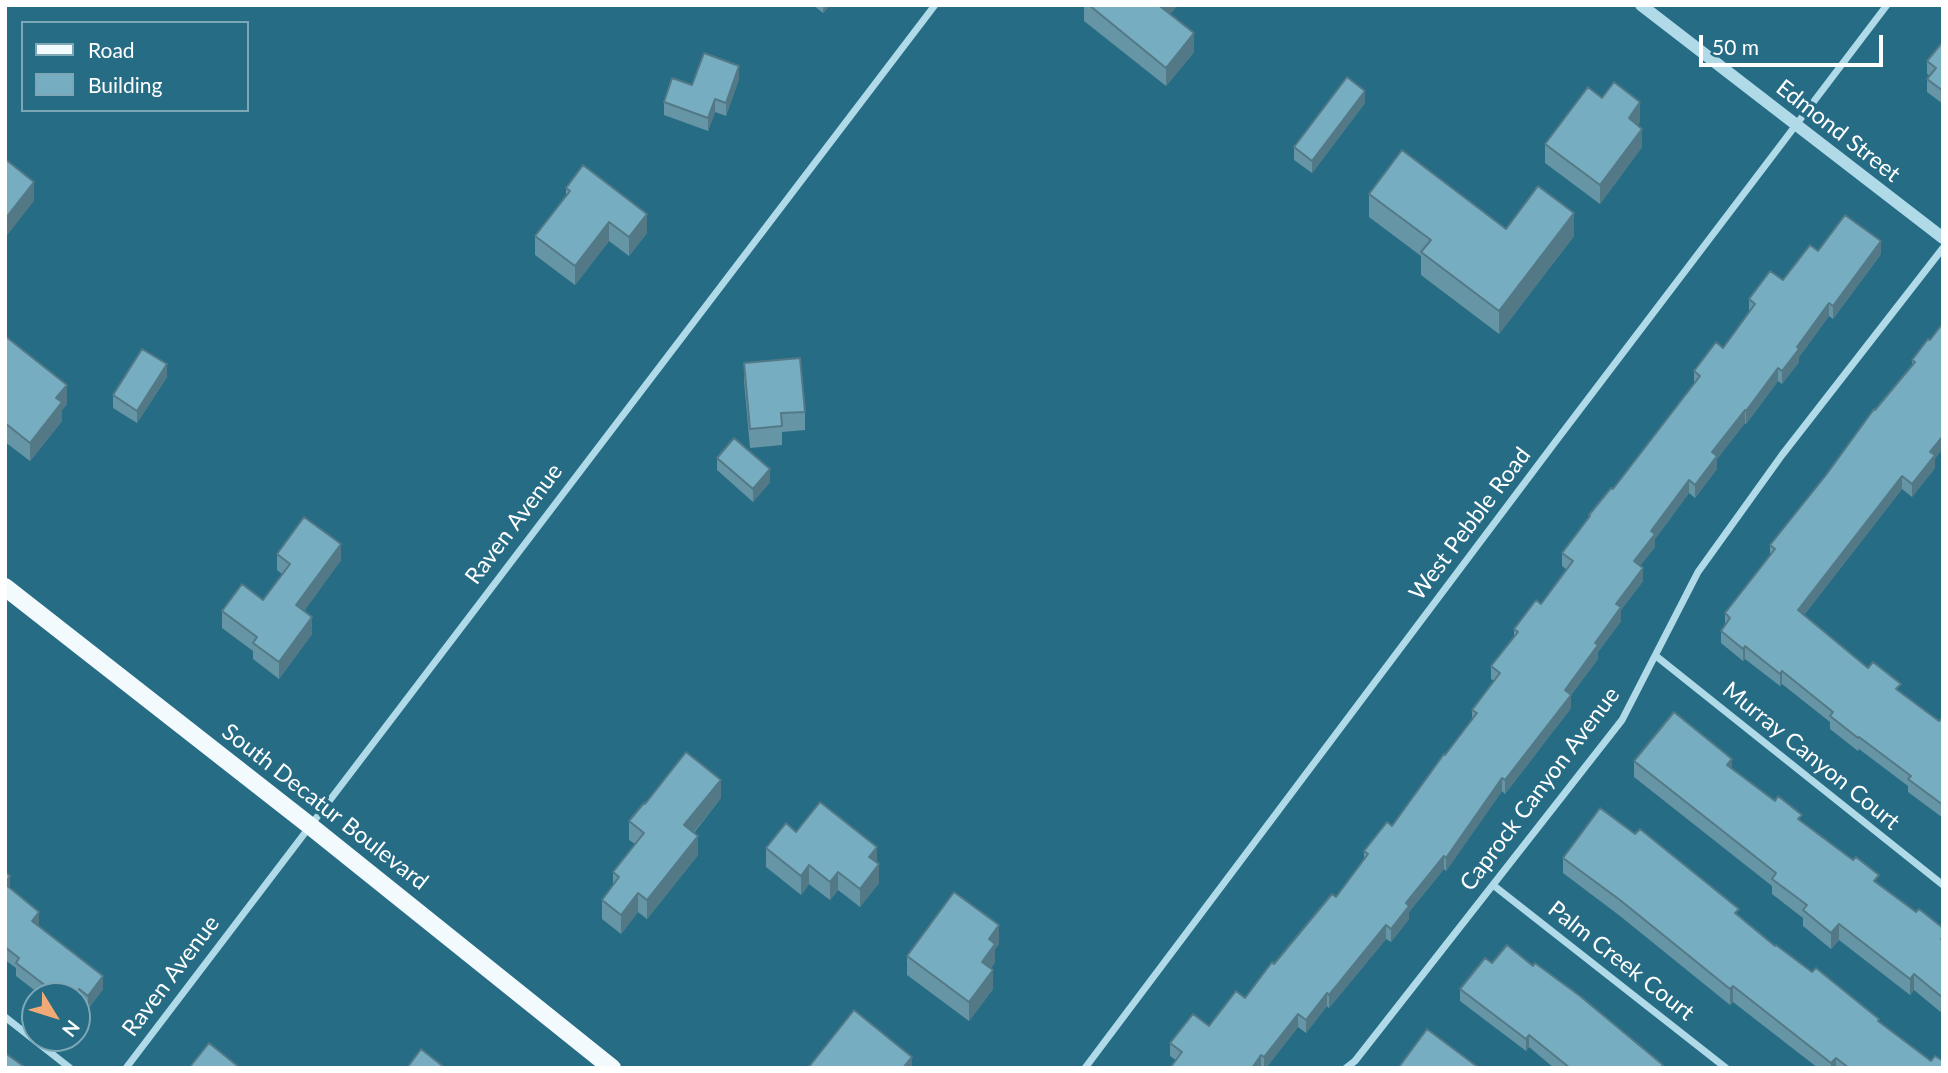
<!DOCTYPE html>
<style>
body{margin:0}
#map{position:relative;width:1948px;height:1073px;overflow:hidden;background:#266c85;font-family:Lato,sans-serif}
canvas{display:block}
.frame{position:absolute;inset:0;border:7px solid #fff;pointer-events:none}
.legend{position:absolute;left:21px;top:21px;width:228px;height:91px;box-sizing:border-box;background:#266c85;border:2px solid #7da7b6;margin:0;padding:9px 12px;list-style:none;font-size:21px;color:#fff}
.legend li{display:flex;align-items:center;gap:14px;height:35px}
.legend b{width:35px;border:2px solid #7da7b6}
.north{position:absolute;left:21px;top:982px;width:70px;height:70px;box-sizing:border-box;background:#266c85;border:2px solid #7da7b6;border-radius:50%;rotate:128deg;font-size:19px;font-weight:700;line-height:28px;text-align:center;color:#fff}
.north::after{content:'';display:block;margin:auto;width:24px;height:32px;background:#f1a976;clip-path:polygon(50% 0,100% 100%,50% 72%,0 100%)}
.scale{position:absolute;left:1699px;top:35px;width:184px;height:32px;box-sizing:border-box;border:4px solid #fff;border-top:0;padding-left:9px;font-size:21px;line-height:24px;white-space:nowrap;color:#fff;-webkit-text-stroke:5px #266c85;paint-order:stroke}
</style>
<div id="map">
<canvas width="1948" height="1073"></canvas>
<div class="frame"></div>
<ul class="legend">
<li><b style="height:9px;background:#f3fafe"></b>Road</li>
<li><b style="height:19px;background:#77adc0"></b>Building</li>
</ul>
<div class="north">N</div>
<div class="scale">50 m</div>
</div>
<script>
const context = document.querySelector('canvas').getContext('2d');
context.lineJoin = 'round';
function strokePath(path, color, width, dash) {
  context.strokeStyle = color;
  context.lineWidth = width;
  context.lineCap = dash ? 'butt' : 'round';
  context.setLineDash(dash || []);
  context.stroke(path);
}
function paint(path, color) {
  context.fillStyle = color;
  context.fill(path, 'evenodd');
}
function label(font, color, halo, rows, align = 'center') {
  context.font = font + ' Lato,sans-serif';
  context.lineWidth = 7;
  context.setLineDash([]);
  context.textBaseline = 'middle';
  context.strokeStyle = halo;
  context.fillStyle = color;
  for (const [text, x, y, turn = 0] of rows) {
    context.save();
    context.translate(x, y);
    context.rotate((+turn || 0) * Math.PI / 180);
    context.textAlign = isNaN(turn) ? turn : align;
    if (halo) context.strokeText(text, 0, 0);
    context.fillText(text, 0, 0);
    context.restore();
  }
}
const minor = new Path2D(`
 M1656 656 1943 885
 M1493 885 1726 1068
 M5 1017 70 1068
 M126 1068 935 5
 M1085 1068 1553 445 1887 5
 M1346 1068 1355 1061 1622 720 1698 572 1782 455 1943 248`);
const tertiary = new Path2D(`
 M1641 5 1943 238`);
const primary = new Path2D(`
 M5 587 309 825 612 1068`);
const wall = new Path2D(`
 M813 5H830L823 13Z
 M1084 5H1178L1170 14 1194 52 1166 86 1084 21Z
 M1943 45V104L1927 92V79L1930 76 1927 74V61Z
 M739 79 726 116 715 112 708 131 664 115V102L692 85Z
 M1602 98 1640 121 1638 125 1642 147 1600 204 1545 163V144Z
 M1365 103 1312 173 1294 160V147Z
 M566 188 647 233 629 256 609 241 575 285 535 255V236L566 195Z
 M1369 194 1506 229 1574 236 1499 334 1421 275V256L1369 217Z
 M1818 251 1881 254 1833 319 1829 316 1799 357V362L1782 384 1778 381 1746 424 1745 423 1717 459V469L1695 498 1689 493 1655 539V547L1640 565 1643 581 1621 610V621L1598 652V659L1571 695V708L1505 794 1502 791 1446 871 1444 869 1409 912V919L1391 942 1386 939 1329 1008 1327 1006 1306 1033 1298 1027 1266 1068H1170L1176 1060 1170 1056V1043L1209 1026 1245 998 1274 964 1336 897 1364 860V851L1392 826 1472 720V710L1494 681 1491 679V666L1514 636V629L1541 604 1566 569 1562 566V553L1589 519V515L1613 489 1694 384V371L1723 348 1749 312V299L1783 280Z
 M5 336 67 404 62 410V421L30 461 5 442Z
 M1928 339 1935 468 1912 497 1902 489 1804 615 1868 668 1939 721 1943 717V818L1908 792V786L1859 749 1858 751 1830 729V722L1782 684 1780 686 1745 659 1743 661 1721 643V631L1725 626V613L1770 555V545L1826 475 1875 410 1912 365V360Z
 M744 363 805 412V430L782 432V445L750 448 744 381Z
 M167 377 137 423 113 408V395Z
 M717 458 770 482 753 502 717 470Z
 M277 554 341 560 304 611 312 634 279 679 253 659V651L222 628V611L263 600 282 574 277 570Z
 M1634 761 1732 768 1802 822 1879 884 1916 912 1943 928V1014L1914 990 1910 995 1839 940 1831 949 1803 926V918L1772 894V886L1634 777Z
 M721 798 694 833 698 855 647 919 638 912 621 934 602 919V900L613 886V872L635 844 629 840V821L645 804Z
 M796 832 877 863 879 883 860 907 838 890 830 900 809 884 801 895 766 867V848Z
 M1563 858 1739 916 1775 946 1931 1061 1943 1068H1818L1733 1002 1730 1005 1620 916 1563 873Z
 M5 872 10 888 39 925V926L103 989 88 1009 79 1002 77 996H42L16 976V968L5 960Z
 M999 944 995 949V962L991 968 993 989 969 1021 907 975V956Z
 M1492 963 1663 1068H1554L1529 1047 1526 1051 1460 1001V989Z`);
const shadedWall = new Path2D(`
 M823 5H830L823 13Z
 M1162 5H1178L1161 25V7Z
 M1194 33V52L1166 86V68Z
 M739 66V79L726 116V103Z
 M1365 91V103L1312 173V161Z
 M715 99V112L708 131V118Z
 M1640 102V121L1629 137V118Z
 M1642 129V147L1600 204V185Z
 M34 182V201L5 238V219Z
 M1574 213V236L1499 334V311Z
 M647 214V233L629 256V237Z
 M609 222V241L575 285V266Z
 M1881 241V254L1833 319V306Z
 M1829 303V316L1799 357V362L1782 384V371L1797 347Z
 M167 364V377L137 423V411Z
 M1778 368V381L1746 424V411Z
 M67 385V404L62 410V421L30 461V443L56 398Z
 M1745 410V423L1717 459V469L1695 498V485L1712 452Z
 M1943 436V449L1935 459V468L1912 497V484L1930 452Z
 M770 469V482L753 502V489Z
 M1902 476V489L1798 623V610Z
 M1689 480V493L1655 539V547L1634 574V561L1651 531Z
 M341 544V560L296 622V605Z
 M1643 568V581L1621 610V621L1598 652V659L1571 695V708L1505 794V780L1565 690 1595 643 1616 604Z
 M312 617V634L279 679V662Z
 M1745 646V659L1743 661V649Z
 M1782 671V684L1780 686V674Z
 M1732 759V775L1727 765Z
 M1502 778V791L1446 871V858Z
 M721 780V798L684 844V825Z
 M698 836V855L647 919V900Z
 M877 847V865L869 857Z
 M1444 856V869L1409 912V919L1391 942V929L1406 903Z
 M879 864V883L860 907V889Z
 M809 865V884L801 895V876Z
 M838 872V890L830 900V882Z
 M10 876V889L5 896V883Z
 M638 893V912L621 934V915Z
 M39 912V925L32 934V921Z
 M1839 924V940L1831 949V933Z
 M999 925V944L995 949V962L982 981V962L989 939Z
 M1386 925V939L1329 1008V995Z
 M993 970V989L969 1021V1002Z
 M1914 974V990L1910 995V979Z
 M103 976V989L88 1009V996Z
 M1733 986V1002L1730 1005V989Z
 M79 989V1002L77 1005V996H74Z
 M1327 993V1006L1306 1033V1020Z
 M1298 1014V1027L1266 1068H1264V1057Z
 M1529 1035V1047L1526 1051V1039Z
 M1261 1055V1068H1252Z
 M912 1057V1068H903Z
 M1836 1058V1068H1831V1063Z`);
const building = new Path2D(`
 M1089 5H1162L1161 7 1194 33 1166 68Z
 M1941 44 1943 45V91L1927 79 1936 68 1927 61Z
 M704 53 739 66 726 103 715 99 708 118 664 102 672 78 692 85Z
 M1347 77 1365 91 1312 161 1294 147Z
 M1614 82 1640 102 1629 118 1642 129 1600 185 1545 144 1588 87 1602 98Z
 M1402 150 1506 229 1538 186 1574 213 1499 311 1421 252 1431 240 1369 194Z
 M5 159 34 182 5 219Z
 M583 165 647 214 629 237 609 222 575 266 535 236 570 191 566 188Z
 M1845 215 1881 241 1833 306 1829 303 1797 347 1799 349 1782 371 1778 368 1746 411 1745 410 1712 452 1717 456 1695 485 1689 480 1651 531 1655 534 1634 561 1643 568 1616 604 1621 607 1595 643 1598 645 1565 690 1571 695 1505 780 1502 778 1446 858 1444 856 1406 903 1409 906 1391 929 1386 925 1329 995 1327 993 1306 1020 1298 1014 1264 1057 1261 1055 1252 1068H1170L1182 1052 1170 1043 1193 1014 1209 1026 1236 991 1245 998 1272 962 1274 964 1332 894 1336 897 1368 854 1364 851 1387 822 1392 826 1444 754 1445 755 1477 713 1472 710 1500 673 1491 666 1518 632 1514 629 1536 600 1541 604 1573 561 1562 553 1590 516 1589 515 1611 488 1613 489 1700 376 1694 371 1716 342 1723 348 1755 304 1749 299 1770 271 1783 280 1810 245 1818 251Z
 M1943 323V436L1930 452 1935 455 1912 484 1902 476 1798 610 1868 668 1873 662 1901 684 1896 689 1939 721 1943 717V805L1908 779 1911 776 1859 737 1858 738 1830 716 1833 712 1782 671 1780 674 1745 646 1743 649 1721 631 1730 618 1725 613 1775 549 1770 545 1826 475 1874 409 1875 410 1915 362 1912 360 1928 339 1930 340Z
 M5 336 67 385 56 398 62 402 30 443 5 423Z
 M142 349 167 364 137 411 113 395Z
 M800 358 805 412 781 413 782 426 750 429 744 363Z
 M734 438 770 469 753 489 717 458Z
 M304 517 341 544 296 605 312 617 279 662 253 643 257 637 222 611 242 584 263 600 290 564 277 554Z
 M1674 712 1732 759 1727 765 1775 801 1778 796 1802 815 1798 819 1853 860 1856 857 1879 875 1874 881 1916 912 1919 909 1943 928V937L1941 939 1943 941V998L1914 974 1910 979 1839 924 1831 933 1803 910 1807 905 1772 879 1776 873 1634 761Z
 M686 752 721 780 684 825 698 836 647 900 638 893 621 915 602 900 619 877 613 872 644 833 629 821 644 803 645 804Z
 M820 802 877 847 869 857 879 864 860 889 838 872 830 882 809 865 801 876 766 848 786 823 796 832Z
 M1600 808 1635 834 1640 829 1739 909 1735 913 1775 946 1776 945 1812 972 1816 968 1879 1019 1878 1021 1931 1061 1935 1056 1943 1061V1068H1849L1836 1058 1831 1063 1733 986 1730 989 1620 900 1563 858Z
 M5 872 10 876 5 883Z
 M5 884 39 912 32 921 103 976 88 996 79 989 74 996H59L16 963 19 958 5 947Z
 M954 892 999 925 989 939 995 944 982 962 993 970 969 1002 907 956Z
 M1507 945 1533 966 1535 963 1580 996 1663 1065 1661 1067V1068H1570L1529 1035 1526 1039 1460 989 1485 958 1492 963Z
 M854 1010 912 1057 903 1068H808Z
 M1427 1029 1479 1068H1400L1399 1067Z
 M209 1043 240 1068H189Z
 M421 1049 445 1068H407Z
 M5 1053 26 1068H5Z`);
const streetNames = [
 ["Edmond Street",1838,131,38],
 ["Raven Avenue",514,524,-53],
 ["West Pebble Road",1470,524,-53],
 ["Murray Canyon Court",1811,756,39],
 ["Caprock Canyon Avenue",1540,789,-53],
 ["South Decatur Boulevard",325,807,38],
 ["Palm Creek Court",1621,961,38],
 ["Raven Avenue",171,976,-53]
];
strokePath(minor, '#b1dae8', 7);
strokePath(tertiary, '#b1dae8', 12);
strokePath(primary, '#f3fafe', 18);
paint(wall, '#6695a5');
paint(shadedWall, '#537986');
paint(building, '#77adc0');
strokePath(building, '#537986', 2);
label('23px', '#fff', '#266c85', streetNames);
</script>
